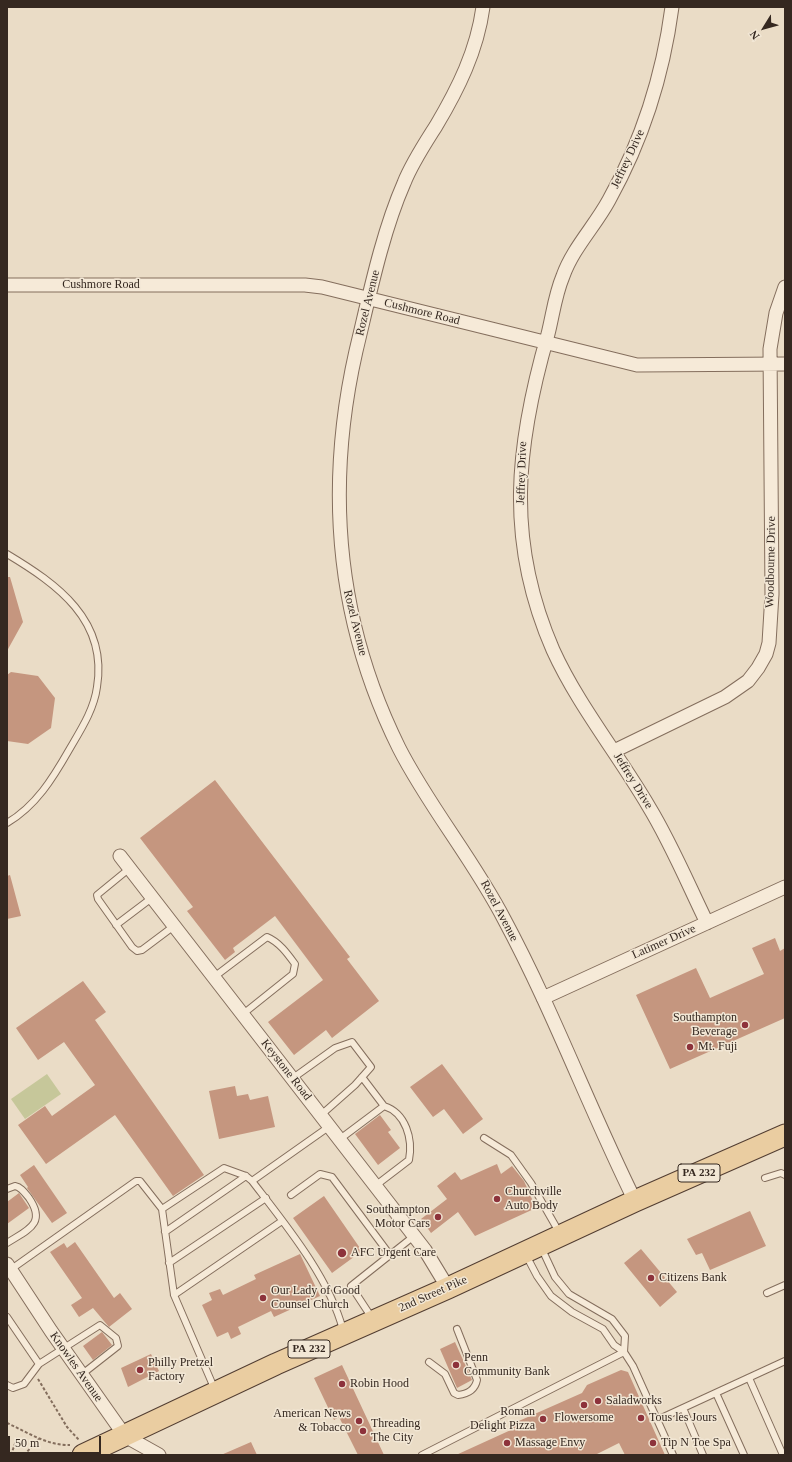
<!DOCTYPE html>
<style>
body{margin:0}
#map{position:relative;width:792px;height:1462px;overflow:hidden;background:#eadcc6;font-family:Georgia,serif}
canvas{display:block}
.frame{position:absolute;inset:0;border:8px solid #352820;pointer-events:none}
.north{position:absolute;left:744px;top:8px;width:40px;height:40px;-webkit-text-stroke:3px #f2e7d5;paint-order:stroke;rotate:233deg;font-size:11px;font-weight:700;line-height:16px;text-align:center;color:#352820}
.north::after{content:'';display:block;margin:auto;width:14px;height:18px;background:#352820;clip-path:polygon(50% 0,100% 100%,50% 72%,0 100%)}
.scale{position:absolute;left:8px;top:1436px;width:93px;height:18px;box-sizing:border-box;border:2px solid #352820;border-top:0;padding-left:5px;font-size:12px;line-height:14px;white-space:nowrap;color:#352820;-webkit-text-stroke:3px #f2e7d5;paint-order:stroke}
</style>
<div id="map">
<canvas width="792" height="1462"></canvas>
<div class="frame"></div>
<div class="north">N</div>
<div class="scale">50 m</div>
</div>
<script>
const context = document.querySelector('canvas').getContext('2d');
context.lineJoin = 'round';
function paint(path, color) {
  context.fillStyle = color;
  context.fill(path, 'evenodd');
}
function strokePath(path, color, width, dash) {
  context.strokeStyle = color;
  context.lineWidth = width;
  context.lineCap = dash ? 'butt' : 'round';
  context.setLineDash(dash || []);
  context.stroke(path);
}
function label(font, color, halo, rows, align = 'center') {
  context.font = font + ' Georgia,serif';
  context.lineWidth = 3;
  context.setLineDash([]);
  context.textBaseline = 'middle';
  context.strokeStyle = halo;
  context.fillStyle = color;
  for (const [text, x, y, turn = 0] of rows) {
    context.save();
    context.translate(x, y);
    context.rotate((+turn || 0) * Math.PI / 180);
    context.textAlign = isNaN(turn) ? turn : align;
    if (halo) context.strokeText(text, 0, 0);
    context.fillText(text, 0, 0);
    context.restore();
  }
}
const green = new Path2D(`
 M47 1074 61 1094 25 1119 11 1099Z`);
const building = new Path2D(`
 M7 577H10L23 622 7 651Z
 M11 672 38 676 55 698 51 728 28 744 7 741V675Z
 M215 780 350 957 347 959 379 1001 332 1038 326 1030 294 1055 268 1022 323 980 275 916 233 948 235 952 225 960 187 911 193 907 140 838Z
 M10 875 21 916 7 919V876Z
 M775 938 780 951 785 948V1018L670 1069 636 995 696 968 710 998 764 974 752 948Z
 M83 981 106 1012 95 1020 204 1175 173 1196 115 1115 46 1164 18 1125 45 1106 52 1116 95 1085 64 1042 38 1060 16 1028Z
 M442 1064 483 1119 463 1134 444 1109 433 1117 410 1087Z
 M235 1086 237 1096 248 1094 250 1100 268 1096 275 1127 219 1139 209 1091Z
 M380 1115 391 1130 388 1132 400 1148 378 1165 355 1134Z
 M497 1164 501 1174 512 1166 524 1181 536 1208 475 1236 458 1212 431 1233 421 1219 447 1199 437 1186 455 1172 461 1180Z
 M34 1165 67 1213 52 1223 27 1188 28 1187 20 1175Z
 M19 1193 29 1208 7 1224V1202Z
 M324 1196 362 1251 332 1273 293 1218Z
 M750 1211 766 1246 710 1270 702 1253 696 1255 687 1239Z
 M75 1242 114 1298 120 1293 132 1309 109 1327 93 1308 79 1317 71 1305 82 1298 50 1252 64 1243 67 1248Z
 M641 1249 677 1292 660 1307 624 1263Z
 M300 1254 320 1296 274 1317 271 1311 238 1327 241 1334 231 1339 228 1332 217 1337 202 1305 212 1300 209 1293 220 1289 223 1295 256 1279 254 1275Z
 M102 1332 112 1345 93 1360 83 1346Z
 M455 1342 472 1380 457 1388 440 1349Z
 M151 1354 159 1371 128 1387 121 1368Z
 M342 1365 384 1455H358L339 1417 334 1420 314 1378Z
 M621 1370 628 1372 665 1455H625L619 1443 595 1455H456L513 1429 512 1424 582 1393 587 1385Z
 M251 1442 257 1455H221Z`);
const path = new Path2D(`
 M38 1379 67 1427 79 1440
 M7 1423C27 1432 48 1446 70 1445
 M11 1455 17 1438
 M24 1455 39 1439`);
const lane = new Path2D(`
 M7 554C57 584 108 620 97 687 94 710 80 731 69 750 53 778 36 806 7 823
 M130 868 97 895 98 899 132 947 137 951 142 950 174 926
 M116 925 153 897
 M214 977 267 937C279 942 287 953 295 964L293 974 243 1014
 M362 1077 384 1106
 M293 1078 335 1048 352 1042 371 1067 355 1085 321 1115
 M484 1138 511 1155 531 1183 559 1232
 M340 1139 384 1106C406 1113 413 1139 409 1160L375 1186
 M765 1178 781 1173 785 1175
 M252 1181C285 1224 329 1277 343 1330
 M7 1189 15 1186C21 1187 25 1193 29 1198 47 1224 27 1230 7 1243
 M291 1195 320 1174 332 1177 390 1255 351 1286 372 1318
 M165 1232 246 1176
 M541 1247 555 1277 569 1294 612 1319 625 1336 624 1352
 M390 1255 414 1236
 M526 1255 537 1276 551 1296 572 1312 603 1329 614 1345 624 1352 633 1366 673 1455
 M169 1263 266 1198
 M10 1270 136 1181H140L162 1209
 M767 1293 785 1285
 M174 1295 282 1221
 M7 1317 39 1364 100 1325 116 1338 118 1346 81 1375
 M429 1362 445 1374 454 1393 458 1395C468 1394 475 1390 477 1380L457 1329
 M749 1378 783 1455
 M7 1385 13 1388 24 1384 39 1364
 M215 1390 174 1295 162 1209 224 1168 246 1176 252 1181 330 1126
 M716 1393 744 1455
 M657 1420 683 1408
 M422 1455 624 1352
 M703 1455 683 1408 785 1361`);
const street = new Path2D(`
 M483 7C477 51 458 89 436 126 424 145 412 163 404 183 382 233 369 297 356 351 325 488 336 621 399 748 429 807 473 859 504 919 553 1010 589 1108 635 1201
 M672 7C663 75 643 139 609 200 595 226 573 248 563 276 555 295 553 314 548 334 516 445 505 540 553 650 578 705 618 754 649 807 671 843 688 884 707 923
 M7 285H305L322 287 637 365 785 364
 M614 751 725 697 748 681 758 668 766 654 769 643 772 594 770 349 776 313 785 287
 M120 856 425 1250 448 1288
 M543 998 785 887
 M7 1264 51 1331 125 1436 159 1455`);
const primary = new Path2D(`
 M83 1455 276 1364 448 1288 635 1201 785 1135`);
const markers = [
 [745,1025,4,"#8d323b"],
 [690,1047,4,"#8d323b"],
 [497,1199,4,"#8d323b"],
 [438,1217,4,"#8d323b"],
 [342,1253,5,"#8d323b"],
 [651,1278,4,"#8d323b"],
 [263,1298,4,"#8d323b"],
 [456,1365,4,"#8d323b"],
 [140,1370,4,"#8d323b"],
 [342,1384,4,"#8d323b"],
 [598,1401,4,"#8d323b"],
 [584,1405,4,"#8d323b"],
 [641,1418,4,"#8d323b"],
 [543,1419,4,"#8d323b"],
 [359,1421,4,"#8d323b"],
 [363,1431,4,"#8d323b"],
 [507,1443,4,"#8d323b"],
 [653,1443,4,"#8d323b"]
];
const shields = [
 [699,1173,42],
 [309,1349,42]
];
const shieldNames = [
 ["PA 232",699,1173],
 ["PA 232",309,1349]
];
const streetNames = [
 ["Jeffrey Drive",628,159,-65],
 ["Cushmore Road",101,285],
 ["Rozel Avenue",368,303,-76],
 ["Cushmore Road",422,312,14],
 ["Jeffrey Drive",522,473,-88],
 ["Woodbourne Drive",771,562,-89],
 ["Rozel Avenue",355,623,76],
 ["Jeffrey Drive",633,781,58],
 ["Rozel Avenue",499,911,62],
 ["Latimer Drive",664,942,-24],
 ["Keystone Road",286,1070,52],
 ["2nd Street Pike",433,1294,-24],
 ["Knowles Avenue",76,1367,55]
];
const poiNames = [
 ["Southampton",737,1018,"right"],
 ["Beverage",737,1032,"right"],
 ["Mt. Fuji",698,1047],
 ["Churchville",505,1192],
 ["Auto Body",505,1206],
 ["Southampton",430,1210,"right"],
 ["Motor Cars",430,1224,"right"],
 ["AFC Urgent Care",351,1253],
 ["Citizens Bank",659,1278],
 ["Our Lady of Good",271,1291],
 ["Counsel Church",271,1305],
 ["Penn",464,1358],
 ["Community Bank",464,1372],
 ["Philly Pretzel",148,1363],
 ["Factory",148,1377],
 ["Robin Hood",350,1384],
 ["Saladworks",606,1401],
 ["Roman",535,1412,"right"],
 ["Delight Pizza",535,1426,"right"],
 ["American News",351,1414,"right"],
 ["& Tobacco",351,1428,"right"],
 ["Flowersome",584,1418,"center"],
 ["Tous les Jours",649,1418],
 ["Threading",371,1424],
 ["The City",371,1438],
 ["Massage Envy",515,1443],
 ["Tip N Toe Spa",661,1443]
];
paint(green, '#c6c79a');
paint(building, '#c5967f');
strokePath(lane, '#846e5d', 8);
strokePath(street, '#846e5d', 15);
strokePath(primary, '#523d31', 23);
strokePath(path, '#846e5d', 2, [3, 2]);
strokePath(lane, '#f6ead8', 6);
strokePath(street, '#f6ead8', 13);
strokePath(primary, '#eacda1', 21);
for (const [x, y, r, color] of markers) {
  const dot = new Path2D();
  dot.arc(x, y, r, 0, 2 * Math.PI);
  context.fillStyle = color;
  context.fill(dot);
  strokePath(dot, '#f2e7d5', 1.5);
}
for (const [x, y, w] of shields) {
  const box = new Path2D();
  box.roundRect(x - w / 2, y - 9, w, 18, 3);
  context.fillStyle = '#f2e7d5';
  context.fill(box);
  strokePath(box, '#352820', 1);
}
label('bold 11px', '#352820', null, shieldNames);
label('12px', '#352820', '#f2e7d5', streetNames);
label('12px', '#352820', '#f2e7d5', poiNames, 'left');
</script>
